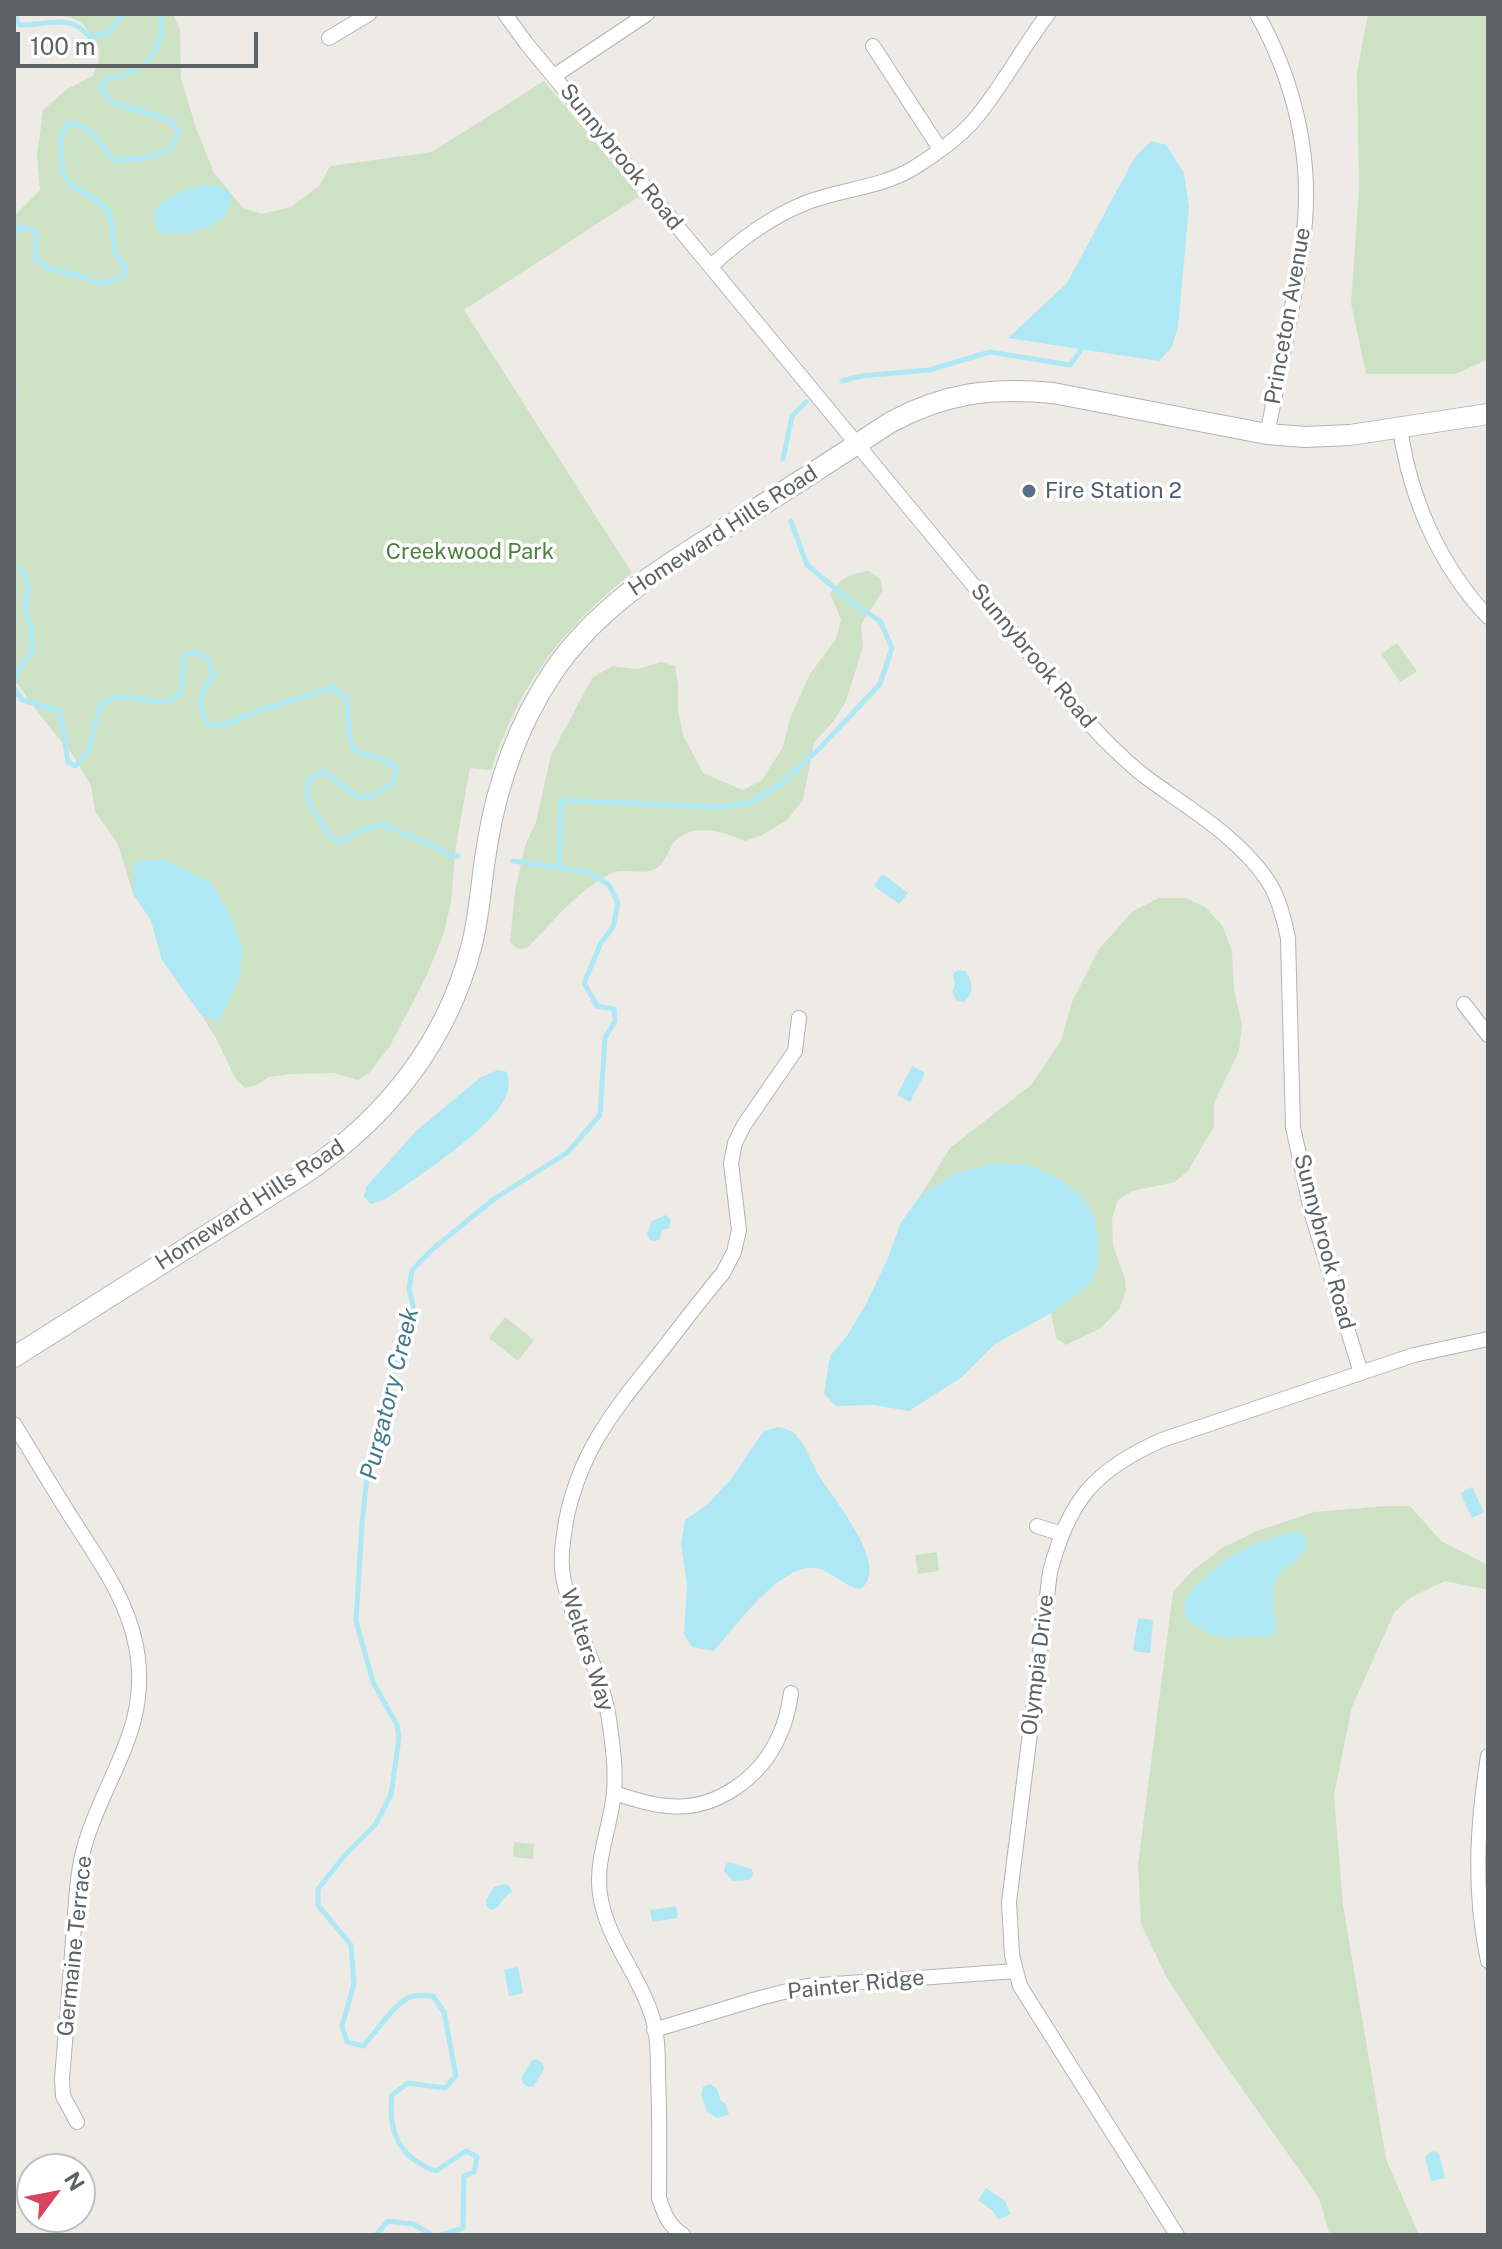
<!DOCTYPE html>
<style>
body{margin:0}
#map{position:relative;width:1502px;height:2249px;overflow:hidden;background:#eeeae6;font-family:"Public Sans",sans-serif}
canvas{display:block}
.frame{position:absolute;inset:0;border:16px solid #5d6264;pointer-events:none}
.north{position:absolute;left:16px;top:2153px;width:80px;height:80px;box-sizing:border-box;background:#fff;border:2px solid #bec0c1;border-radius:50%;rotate:58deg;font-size:22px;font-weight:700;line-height:32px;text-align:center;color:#5d6264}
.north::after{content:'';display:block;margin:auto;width:28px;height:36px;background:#d6445e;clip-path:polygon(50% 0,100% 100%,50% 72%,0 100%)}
.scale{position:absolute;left:16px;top:32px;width:242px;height:36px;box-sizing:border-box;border:4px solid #5d6264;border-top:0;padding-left:10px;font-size:24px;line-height:28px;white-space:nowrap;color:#5d6264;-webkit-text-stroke:6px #fff;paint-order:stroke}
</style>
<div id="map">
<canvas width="1502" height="2249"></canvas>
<div class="frame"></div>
<div class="north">N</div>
<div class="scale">100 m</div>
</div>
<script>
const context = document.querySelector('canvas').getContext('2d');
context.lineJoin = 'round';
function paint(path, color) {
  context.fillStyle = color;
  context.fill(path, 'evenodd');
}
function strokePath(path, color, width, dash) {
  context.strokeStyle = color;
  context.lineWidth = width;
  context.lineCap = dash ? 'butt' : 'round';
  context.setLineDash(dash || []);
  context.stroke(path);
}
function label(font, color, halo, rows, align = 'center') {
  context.font = font + ' "Public Sans",sans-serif';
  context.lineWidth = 7;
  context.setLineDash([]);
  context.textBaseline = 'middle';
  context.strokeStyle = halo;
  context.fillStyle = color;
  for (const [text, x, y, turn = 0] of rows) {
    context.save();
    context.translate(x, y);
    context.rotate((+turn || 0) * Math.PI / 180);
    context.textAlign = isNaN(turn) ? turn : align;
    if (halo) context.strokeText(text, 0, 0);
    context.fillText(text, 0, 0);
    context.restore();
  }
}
const green = new Path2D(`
 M14 14H173L180 30 181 78 196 128 214 173 243 208 261 214 291 207 319 186 330 166 432 152 544 81 640 196 464 310 632 573C562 629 519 684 491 770L470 768 456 845 451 902 444 933 426 977 390 1046 369 1073 358 1080 334 1073 290 1074 269 1077 257 1085 245 1088 235 1078 217 1040 202 1016 162 960 151 920 133 894 118 844 95 812 91 786 73 755 43 719 14 679V216L40 190 37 157 43 110 67 89 93 76C100 60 104 50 91 35 88 31 83 23 78 21 60 11 34 17 14 16Z
 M1368 14H1488V359L1456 374H1366L1351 303 1359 189 1357 72Z
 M869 571 880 579 883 590 861 625 863 647 846 701 833 722 814 742 803 800 787 820 762 835 745 841C726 832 692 822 675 841 668 849 665 866 653 870 641 875 623 867 610 874 580 888 550 925 527 948L518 949 510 942 515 891 525 846 536 822 551 755 592 678 612 666 638 669 661 662 675 666 678 685V710L683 735 703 773 743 790 762 780 783 747 790 718 810 674 836 639 841 619 830 594C841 578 850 573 869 571Z
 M1397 643 1417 671 1400 682 1381 654Z
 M1159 898H1186L1205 907 1222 925 1232 951 1234 989 1242 1025 1239 1051 1214 1103V1126L1188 1171 1175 1182 1132 1191 1118 1200 1112 1218 1113 1245 1125 1279 1126 1291 1119 1309 1101 1328 1066 1345 1056 1338 1051 1313 1091 1283 921 1195 950 1148 1031 1085 1061 1041 1072 1002 1099 949 1133 911Z
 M505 1317 534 1340 518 1361 489 1338Z
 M1385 1506H1410L1441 1541 1488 1565V1590L1445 1581 1411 1597 1394 1613 1352 1707 1334 1795 1343 1905 1386 2159 1419 2235H1330L1319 2198 1200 2029 1166 1976 1141 1924 1138 1864 1173 1592 1191 1572 1222 1548 1257 1531 1314 1512Z
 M937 1552 939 1571 918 1574 915 1555Z
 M514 1842 534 1844 533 1859 513 1857Z`);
const water = new Path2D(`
 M1151 141 1166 145 1184 173 1189 206 1178 327 1172 347 1159 361 1008 338 1067 283 1135 157Z
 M207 185 219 186 231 194C236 225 184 239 160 232 139 202 184 189 207 185Z
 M163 859 210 882 228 911 243 948 239 979 219 1021 202 1016 162 960 151 920 133 894 135 862Z
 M883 874 908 893 899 904 874 886Z
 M958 970 965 971C973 981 975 995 963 1002L956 1000 952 992 955 985 953 974Z
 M912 1066 925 1073 910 1102 897 1095Z
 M498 1070 507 1072C509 1080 510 1088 506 1096 491 1130 418 1176 386 1199L371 1204 364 1197 366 1187 416 1131 481 1077Z
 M997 1163 1028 1165 1060 1179 1083 1198 1094 1217 1099 1246 1097 1264 1091 1283 1051 1313 995 1344 962 1377 909 1411 874 1405 836 1406 824 1394 830 1356 847 1336 867 1302 888 1258 901 1222 921 1195 956 1173Z
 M666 1215 671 1220 669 1228 662 1230 660 1239 656 1241 650 1240 647 1234 652 1221Z
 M778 1427C785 1428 790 1430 795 1434 807 1446 811 1463 820 1477 833 1498 893 1570 860 1589 843 1586 831 1570 815 1568 781 1563 734 1628 714 1651L692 1647 684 1634 687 1585 681 1544 685 1520 707 1505 731 1479 764 1431Z
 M1472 1487 1484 1512 1472 1518 1460 1493Z
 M1291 1532 1301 1533C1319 1552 1284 1564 1277 1578 1269 1593 1274 1614 1277 1630L1275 1633C1260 1642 1244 1631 1230 1639 1213 1635 1173 1623 1187 1598 1190 1591 1198 1584 1204 1579 1216 1568 1229 1556 1244 1549 1259 1542 1276 1537 1291 1532Z
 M1138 1618 1153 1620 1150 1653 1133 1651Z
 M729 1862 752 1869 753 1875 749 1880 733 1881 724 1871 726 1864Z
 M506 1884 511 1888 512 1892 506 1896 497 1908 491 1910 486 1906V1900L494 1887Z
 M676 1906 678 1918 652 1922 650 1910Z
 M518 1967 523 1993 509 1996 504 1970Z
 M537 2059 543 2064 544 2069 534 2086 528 2087 523 2083 521 2078 532 2060Z
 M710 2084 717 2089 721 2101 725 2103 729 2114 718 2118 707 2112 701 2094 703 2087Z
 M1435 2151 1439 2154 1445 2178 1431 2181 1425 2157 1429 2153Z
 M986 2188 1005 2201 1011 2214 998 2220 993 2211 978 2200Z`);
const stream = new Path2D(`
 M15 14 19 25C36 26 59 18 75 25 80 27 86 34 91 37L109 32 123 14
 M14 237 20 227 33 229 37 239 35 258 47 268 81 276 99 284 123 277 126 267C122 262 116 257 115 252 112 240 114 227 109 214 100 195 76 194 66 179 59 168 63 149 61 136L68 123C90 124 100 143 112 159 133 162 150 157 170 150L179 132 170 120 111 102 101 89 104 80C142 73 165 56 161 14
 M842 381 861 376 929 370 990 352 1070 365 1085 344
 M14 385 16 390 14 392
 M783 459 792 416 806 402
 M14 568 22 570 29 585 25 609 32 630V651L16 673 14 684
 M14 688 22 700 58 710C65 727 64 744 68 762L75 766 88 752 99 707 117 696 167 702 181 693 184 656 195 651 208 659 213 676C198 696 196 704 210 726 229 726 241 717 259 711 283 702 308 697 332 687L347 699 349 732 354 750 385 761 397 767 393 783 376 794 359 798 323 771 308 780 307 799 331 838 340 842 357 832 381 824 430 844 452 856H458
 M559 867 561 800 716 807 750 803 781 784 821 747 880 684 892 648 880 621 850 601 807 565 791 521
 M376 2235 388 2221 413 2224 432 2235
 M441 2235 463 2228 464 2176 474 2172 477 2157 466 2151 436 2171C399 2158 388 2132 392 2095L408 2083 445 2088 456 2076 444 2012 433 1996C427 1996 420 1995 414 1996 396 1999 377 2032 363 2046L347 2042 342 2026 354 1984 351 1945 318 1905V1889L345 1855 375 1825 391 1795 399 1738 397 1725 373 1682 356 1621 362 1524 367 1477 379 1452 382 1411 389 1379 407 1341 414 1310 409 1289 412 1270 434 1248 494 1199 568 1152 600 1115 605 1038 615 1021 614 1009 597 1006 584 983 601 943 613 927 618 903 609 885 589 872 513 861`);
const street = new Path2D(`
 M505 14 526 43 1073 706C1095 730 1117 754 1143 775 1186 807 1237 835 1268 881 1279 898 1284 919 1288 938L1293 1127 1312 1215 1361 1373
 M1257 14C1292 76 1311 150 1305 221 1303 252 1296 282 1291 313 1283 353 1276 393 1267 434
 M329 38 369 14
 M873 46 940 149
 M554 76 647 14
 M711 266C740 240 771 216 808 202 842 189 879 188 912 169 932 157 960 137 975 119 1002 87 1022 48 1048 14
 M1400 428C1410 498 1439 565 1488 617
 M1464 1004 1488 1035
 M14 1424C33 1455 52 1487 71 1517 97 1558 127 1598 136 1646 152 1728 104 1776 84 1848 76 1877 76 1909 73 1939 70 1985 66 2031 62 2078L63 2096 77 2122
 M1037 1526 1062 1534
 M1488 1756C1477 1827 1473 1890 1488 1961
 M614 1793C631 1798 649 1805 668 1806 716 1811 762 1777 780 1734 786 1721 789 1707 791 1693
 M654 2030 760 1998 807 1986 1016 1971
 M683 2235C669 2226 664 2214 659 2198 659 2158 660 2117 658 2077 658 2057 658 2035 652 2016 639 1974 606 1939 600 1894 595 1860 611 1826 614 1792 616 1770 613 1748 610 1726 604 1673 572 1628 563 1576 560 1558 563 1539 566 1521 580 1450 615 1409 659 1354 680 1327 701 1299 723 1273L734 1252 739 1230 731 1163 735 1143 744 1125 795 1051 799 1018
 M1177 2235 1020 1986 1012 1955 1009 1902 1050 1572C1069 1500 1094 1470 1162 1440L1414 1355 1488 1339`);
const secondary = new Path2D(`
 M14 1357 307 1172C386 1117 446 1043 471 948 480 915 481 880 487 846 497 783 517 726 553 672 600 602 673 561 743 517 793 486 842 454 891 422 945 393 992 387 1053 393L1267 434 1305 437 1350 435 1488 414`);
const markers = [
 [1029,491,8,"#5c6f8a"]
];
const streetNames = [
 ["Sunnybrook Road",621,157,51],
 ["Princeton Avenue",1288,316,-80],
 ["Homeward Hills Road",723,531,-33],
 ["Sunnybrook Road",1033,656,50],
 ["Homeward Hills Road",250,1205,-33],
 ["Sunnybrook Road",1324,1242,75],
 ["Welters Way",587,1650,72],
 ["Olympia Drive",1038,1665,-83],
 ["Germaine Terrace",75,1946,-84],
 ["Painter Ridge",856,1985,-6]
];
const serviceNames = [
 ["Fire Station 2",1045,491]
];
const parkNames = [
 ["Creekwood Park",470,552]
];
const waterNames = [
 ["Purgatory Creek",390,1394,-76]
];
paint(green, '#cde2c5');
paint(water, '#aee8f5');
strokePath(stream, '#aee8f5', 5);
strokePath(street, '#b1b4b6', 16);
strokePath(secondary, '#b0b4b7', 22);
strokePath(street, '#fff', 14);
strokePath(secondary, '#fff', 20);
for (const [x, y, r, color] of markers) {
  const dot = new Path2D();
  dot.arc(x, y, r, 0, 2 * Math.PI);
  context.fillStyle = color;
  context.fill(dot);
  strokePath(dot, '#fff', 3);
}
label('22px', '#5d6264', '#fff', streetNames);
label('22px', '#4e5e75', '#fff', serviceNames, 'left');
label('22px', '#4d813f', '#fff', parkNames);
label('italic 24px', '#427a8d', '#fff', waterNames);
</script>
